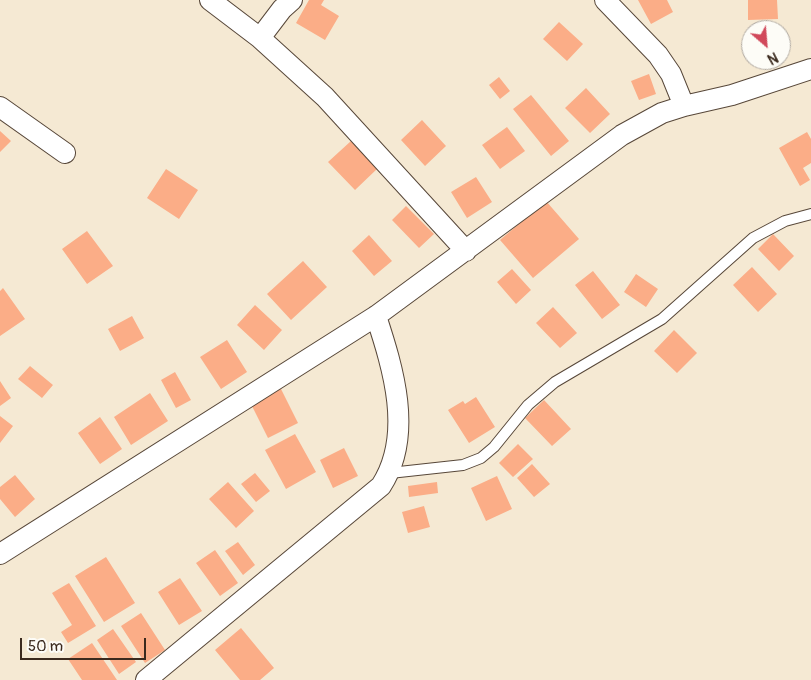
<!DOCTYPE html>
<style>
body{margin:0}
#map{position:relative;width:811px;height:680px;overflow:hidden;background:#f5e9d3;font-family:Pangolin,sans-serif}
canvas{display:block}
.north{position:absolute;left:741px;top:20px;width:50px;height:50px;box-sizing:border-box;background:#fdfcf7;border:1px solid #afa8a0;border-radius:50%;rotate:153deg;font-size:14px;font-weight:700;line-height:20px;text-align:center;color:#3b2a1e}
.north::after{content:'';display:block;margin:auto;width:18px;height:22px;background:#d1495b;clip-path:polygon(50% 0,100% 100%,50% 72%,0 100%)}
.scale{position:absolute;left:20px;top:638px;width:126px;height:22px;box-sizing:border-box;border:2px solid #3b2a1e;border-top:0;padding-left:6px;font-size:15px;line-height:18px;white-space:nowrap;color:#3b2a1e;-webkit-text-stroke:4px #fdfcf7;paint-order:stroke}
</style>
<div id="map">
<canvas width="811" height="680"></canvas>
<div class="north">N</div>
<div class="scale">50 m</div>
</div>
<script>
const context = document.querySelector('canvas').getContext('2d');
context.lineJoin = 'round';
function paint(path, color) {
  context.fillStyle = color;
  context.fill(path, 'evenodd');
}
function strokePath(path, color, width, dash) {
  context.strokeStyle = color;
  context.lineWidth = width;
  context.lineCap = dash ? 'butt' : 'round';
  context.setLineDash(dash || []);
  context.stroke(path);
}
const building = new Path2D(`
 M309 0H324L321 5 339 16 325 40 296 23Z
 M638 0H667L673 12 651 24Z
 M748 0H777L778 19 748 20Z
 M559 22 583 44 567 61 543 39Z
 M649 74 656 94 639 100 631 81Z
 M499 77 510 91 500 99 489 85Z
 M586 88 610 114 590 133 565 108Z
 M531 95 569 141 551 156 513 109Z
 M422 120 446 146 425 166 401 140Z
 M507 127 525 151 500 169 482 145Z
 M0 131 11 141 0 152Z
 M807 132 811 139V163L803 168 810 180 800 186 779 148Z
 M351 141 377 169 355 190 328 162Z
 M166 169 198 190 179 219 147 198Z
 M476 177 492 202 467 218 451 192Z
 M546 201 579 239 533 278 500 240Z
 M406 206 434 234 419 248 392 220Z
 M87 231 113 266 87 284 62 249Z
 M773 234 794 256 779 271 758 249Z
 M369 235 392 261 374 276 352 251Z
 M303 261 327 287 291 320 267 294Z
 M752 267 777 294 758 312 733 285Z
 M512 269 531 290 516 304 497 282Z
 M593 271 620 305 602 319 575 285Z
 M636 274 658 289 646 307 624 292Z
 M3 288 25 319 0 336V291Z
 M255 305 282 330 264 350 237 325Z
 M553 307 577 333 560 348 536 323Z
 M132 316 144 338 120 351 108 329Z
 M674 330 697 353 677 373 654 351Z
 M227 340 247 372 221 389 200 357Z
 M30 366 53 385 42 398 18 379Z
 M175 372 191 400 176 408 161 380Z
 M0 381 11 398 0 406Z
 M279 385 298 423 268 438 249 400Z
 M150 393 168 421 131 445 114 417Z
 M476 397 495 427 469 443 448 410 463 401 465 404Z
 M544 400 571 429 552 446 525 418Z
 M0 416 13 426 0 443Z
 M100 417 122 449 100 464 78 433Z
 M295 434 316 472 286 489 265 450Z
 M518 444 533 459 513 477 499 463Z
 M344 448 358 476 333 488 320 460Z
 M532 464 550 484 534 497 517 478Z
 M255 473 270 491 256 502 241 484Z
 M15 475 35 499 15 517 0 499V487Z
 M497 476 512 509 486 521 471 488Z
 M228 482 254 511 236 528 209 499Z
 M437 482 438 493 409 497 408 486Z
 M424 506 430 527 408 533 402 512Z
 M238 542 255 565 243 575 225 551Z
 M215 550 238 583 220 596 196 563Z
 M106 557 135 603 104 622 75 576Z
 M180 578 202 611 179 625 158 592Z
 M69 583 96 626 68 643 61 632 72 625 52 593Z
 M141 613 165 650 145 663 121 626Z
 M241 628 274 668 260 680H240L215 650Z
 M113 629 136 662 119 674 97 640Z
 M92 643 117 680H82L68 659Z`);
const service = new Path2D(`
 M390 473 463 465 481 458 494 447 528 405 555 382 662 319 753 238 785 221 811 214`);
const minor = new Path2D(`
 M210 0 260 38 325 97 466 251
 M605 0 658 55 671 74 684 106
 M260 38 282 9 292 0
 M0 107 65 153
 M0 554 376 316 622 135 662 113 684 106 732 95 811 69
 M146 680 381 486C414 435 393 368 376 316`);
paint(building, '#fbad87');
strokePath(service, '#574739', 12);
strokePath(minor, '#574739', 22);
strokePath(service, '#fff', 10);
strokePath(minor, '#fff', 20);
</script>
